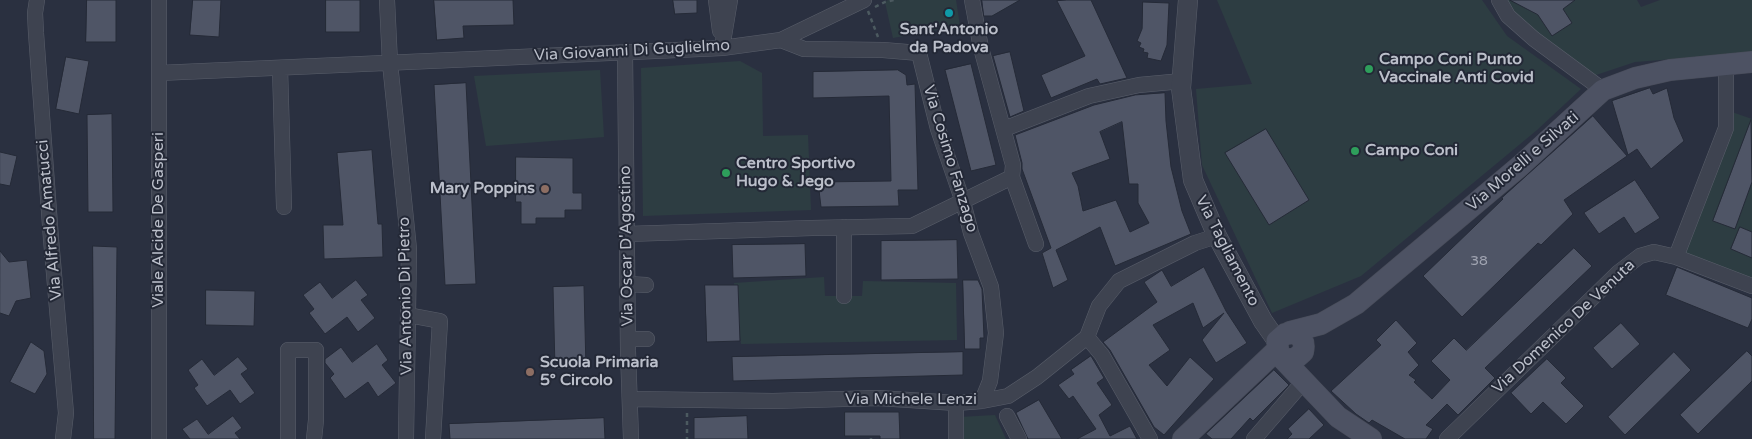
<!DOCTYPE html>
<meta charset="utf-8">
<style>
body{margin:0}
canvas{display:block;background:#2a3040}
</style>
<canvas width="1752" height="439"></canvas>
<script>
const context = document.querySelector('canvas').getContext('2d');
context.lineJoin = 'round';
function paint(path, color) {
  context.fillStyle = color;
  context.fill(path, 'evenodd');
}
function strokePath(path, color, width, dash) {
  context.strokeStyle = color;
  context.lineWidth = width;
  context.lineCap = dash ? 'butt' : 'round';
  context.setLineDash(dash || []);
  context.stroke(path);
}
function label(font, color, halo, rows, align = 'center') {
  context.font = font + ' "Varela Round",sans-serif';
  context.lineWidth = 4;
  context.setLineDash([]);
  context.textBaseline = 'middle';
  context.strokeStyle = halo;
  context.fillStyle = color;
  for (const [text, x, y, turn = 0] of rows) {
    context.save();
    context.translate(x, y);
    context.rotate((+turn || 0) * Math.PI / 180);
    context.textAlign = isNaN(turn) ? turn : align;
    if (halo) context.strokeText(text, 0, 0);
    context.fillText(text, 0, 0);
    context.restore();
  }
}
const green = new Path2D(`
 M888 0H956L960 26 893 38 885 2Z
 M1217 0H1482L1507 36 1581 89 1537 130 1361 276 1272 313 1202 165 1196 89 1252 84Z
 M1503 0H1637L1641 7 1660 0H1752V51L1738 54 1635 62 1593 76 1510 13Z
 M740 61 762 73 763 136 808 135 811 210 643 216 641 68Z
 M600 70 604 137 486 146 474 76Z
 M1726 110 1752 119V286L1676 257Z
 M824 277 825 296H862L863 281 956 283 957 340 741 344 734 283Z
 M995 415 1006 439H961L960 417Z`);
const building = new Path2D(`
 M87 0H116V42H86Z
 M193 0H221L219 37 190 35Z
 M326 0H360V32H326Z
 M434 0H513L514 25 463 26 464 38 437 40Z
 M673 0H697V13L675 14Z
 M982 0H1020L992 16H984Z
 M1067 0H1091L1127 78 1100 84 1097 79 1051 98 1041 75 1085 56 1057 1Z
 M1510 0H1575L1563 9 1572 23 1552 36 1538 15Z
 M1143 2 1169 3 1167 45 1161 61 1147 58 1148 53 1143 52 1144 49 1139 47 1141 43 1137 41 1142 29Z
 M1010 52 1024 111 1010 117 993 56Z
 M66 57 89 61 79 114 56 109Z
 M971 64 996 165 971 171 945 70Z
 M898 70 906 75 907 85 915 84 918 190H898L899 206 821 207 818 182 891 181 889 96 813 98V72Z
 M466 83 476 284 445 285 434 85Z
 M1650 88 1653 94 1667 88 1674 118 1684 141 1651 169 1637 149 1628 155 1612 101Z
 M1165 93 1166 121 1171 167 1182 211 1191 234 1115 266 1100 227 1056 250 1068 280 1053 288 1042 253 1051 248 1022 169V163L1015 135 1094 105 1135 95ZM1122 122 1129 184H1138V203L1149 223 1130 232 1116 200 1083 211 1078 186 1072 173 1110 159 1100 132Z
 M112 114 113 212H88L87 115Z
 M1593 116 1627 156 1564 200 1573 214 1541 245 1538 243 1462 317 1423 276 1503 199 1502 198Z
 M1751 120 1752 182 1735 229 1713 221Z
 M1266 129 1309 200 1269 225 1225 153Z
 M372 150 378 224H382L383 257 324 259 323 225H343L337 153Z
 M0 152 17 156 10 186 0 184Z
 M516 157 573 158V193H582V210H565V218H536V224H521V202H516Z
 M1635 180 1660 218 1635 234 1624 217 1599 234 1584 213Z
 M1740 227 1752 232V258L1731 249Z
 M957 240 958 279 881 280V241Z
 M805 244 806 276 733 278 732 245Z
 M93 246 117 247 115 439H94Z
 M1574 248 1592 266 1485 368 1495 378 1458 415 1447 404 1426 425 1433 429 1426 439H1405L1372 420 1369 423 1356 414 1331 391 1381 345 1376 340 1396 320 1417 343 1408 352 1419 365 1409 375 1416 380 1414 382 1432 399 1450 380 1431 361 1454 338 1466 350Z
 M0 251 9 262 27 260 31 298 16 301 9 316 0 313Z
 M1204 267 1226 311 1247 343 1216 363 1202 340 1224 313 1203 328 1193 303 1153 325 1170 350 1149 365 1167 386 1190 357 1214 379 1164 435 1154 427 1110 350 1103 342 1157 302 1144 282 1162 270 1171 286Z
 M1677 267 1752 298V319L1748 328 1666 295Z
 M356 280 368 295 361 300 375 318 358 332 347 317 325 334 309 313 314 309 303 295 320 282 332 298Z
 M963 280H978L982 289 984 338H980V349H965Z
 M705 285H738L740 341 707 342Z
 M584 286 586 369H555L553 287Z
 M206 290 255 291 254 326 206 325Z
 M1621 323 1640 344 1612 369 1593 348Z
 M31 342 44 351 47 374 35 394 10 382Z
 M377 344 388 360 382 365 396 383 378 397 368 382 345 399 330 378 334 374 325 363V359L341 347 352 362Z
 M1747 351 1752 356V381L1698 434 1680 415Z
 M963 352V375L733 381 732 357Z
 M1674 352 1691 370 1625 435 1608 417Z
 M1091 356 1104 378 1097 383 1112 405 1099 415 1110 436 1130 426 1137 439H1077L1096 429 1073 396 1069 399 1058 385 1074 374 1071 370Z
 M238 357 248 369 241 374 255 393 240 404 230 390 207 406 194 388 198 385 188 370 202 359 214 375Z
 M1547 359 1566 378 1561 383 1584 406 1566 424 1543 402 1531 414 1511 393Z
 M1274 370 1289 385 1253 421 1250 418 1231 439H1212L1206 434Z
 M1039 400 1062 439H1028L1016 413Z
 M1309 409 1324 425 1309 439H1287L1292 434 1288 429Z
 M845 412H899L900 439H880V436H845Z
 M233 416 242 428 235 433 240 439H190L182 429 197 419 208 434Z
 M747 416 748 439H694V418Z
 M604 418 605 439H450L449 424Z`);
const path = new Path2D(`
 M875 7 885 2 894 0
 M868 11 878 37
 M687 413V439
 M871 439V438`);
const minor = new Path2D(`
 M37 0 35 13 36 33 51 239 66 413 63 439
 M387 0 390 63 409 249 406 439
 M716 0 720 31
 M1499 0 1508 16 1534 39 1603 90
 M781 40 804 49 883 50 919 53 938 129 963 202 971 233 991 287 996 333 990 381 982 401
 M722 48 730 0
 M625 52 628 351 631 439
 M280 68 284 207
 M159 73 722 48 781 40 864 0
 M1004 129 1089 96 1139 85 1182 81
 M1012 177 1036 244
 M844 227V296
 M627 234 812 228 912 226 1012 177 1013 165 981 48 972 0
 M1676 257 1752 286
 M627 284 646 285
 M408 315 440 321 433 439
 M1087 337 1102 355 1150 439
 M628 339H647
 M631 399 773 401 878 398 956 403 982 401 1008 396 1037 377 1087 337 1099 306 1119 281 1195 243 1217 236
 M956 403V439
 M1007 416 1019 439
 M159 439V0
 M288 439V350H316V420L314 439
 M1254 439 1304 381
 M1447 439 1619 272 1640 256 1654 252 1676 257 1726 128V66`);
const tertiary = new Path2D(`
 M1188 0 1181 88 1193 180 1217 236 1263 321 1277 341`);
const secondary = new Path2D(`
 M1290 332 1321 324 1356 304 1520 166 1603 90 1635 78 1670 70 1752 62
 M1285 359H1295L1303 352C1305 344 1303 338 1296 333L1285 334 1277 341 1279 355 1338 417 1371 439
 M1183 439 1277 350`);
const markers = [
 [949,13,5,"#0f9aa8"],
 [1369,69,5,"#2e9e5b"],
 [1355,151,5,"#2e9e5b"],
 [726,173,5,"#2e9e5b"],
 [545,189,5,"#8d6e63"],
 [530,372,5,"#8d6e63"]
];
const numberNames = [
 ["38",1479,261]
];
const poiNames = [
 ["Sant'Antonio",949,30,"center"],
 ["da Padova",949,48,"center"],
 ["Campo Coni Punto",1379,60],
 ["Vaccinale Anti Covid",1379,78],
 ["Campo Coni",1365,151],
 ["Centro Sportivo",736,164],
 ["Hugo & Jego",736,182],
 ["Mary Poppins",535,189,"right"],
 ["Scuola Primaria",540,363],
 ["5° Circolo",540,381]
];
const streetNames = [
 ["Via Giovanni Di Guglielmo",632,51,-3],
 ["Via Cosimo Fanzago",950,159,73],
 ["Via Morelli e Silvati",1523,162,-41],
 ["Via Alfredo Amatucci",50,220,-95],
 ["Viale Alcide De Gasperi",159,220,-90],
 ["Via Oscar D'Agostino",627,246,-91],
 ["Via Tagliamento",1227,251,63],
 ["Via Antonio Di Pietro",406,296,-91],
 ["Via Domenico De Venuta",1564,327,-43],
 ["Via Michele Lenzi",911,400]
];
paint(green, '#2d3d42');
paint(building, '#4f5566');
strokePath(building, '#252a37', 1);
strokePath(minor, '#595e6a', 16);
strokePath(tertiary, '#595e6a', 20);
strokePath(secondary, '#484c59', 22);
strokePath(path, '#4c5a60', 2.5, [4, 4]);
strokePath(minor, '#3e4350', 15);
strokePath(tertiary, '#3e4350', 19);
strokePath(secondary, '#4d5263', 21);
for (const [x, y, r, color] of markers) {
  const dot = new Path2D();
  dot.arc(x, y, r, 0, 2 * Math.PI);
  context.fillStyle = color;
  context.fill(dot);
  strokePath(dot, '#232836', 2);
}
label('14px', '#a0a4b1', null, numberNames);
label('bold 16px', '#bbbfca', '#232836', poiNames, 'left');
label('16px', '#bbbfca', '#232836', streetNames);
</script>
